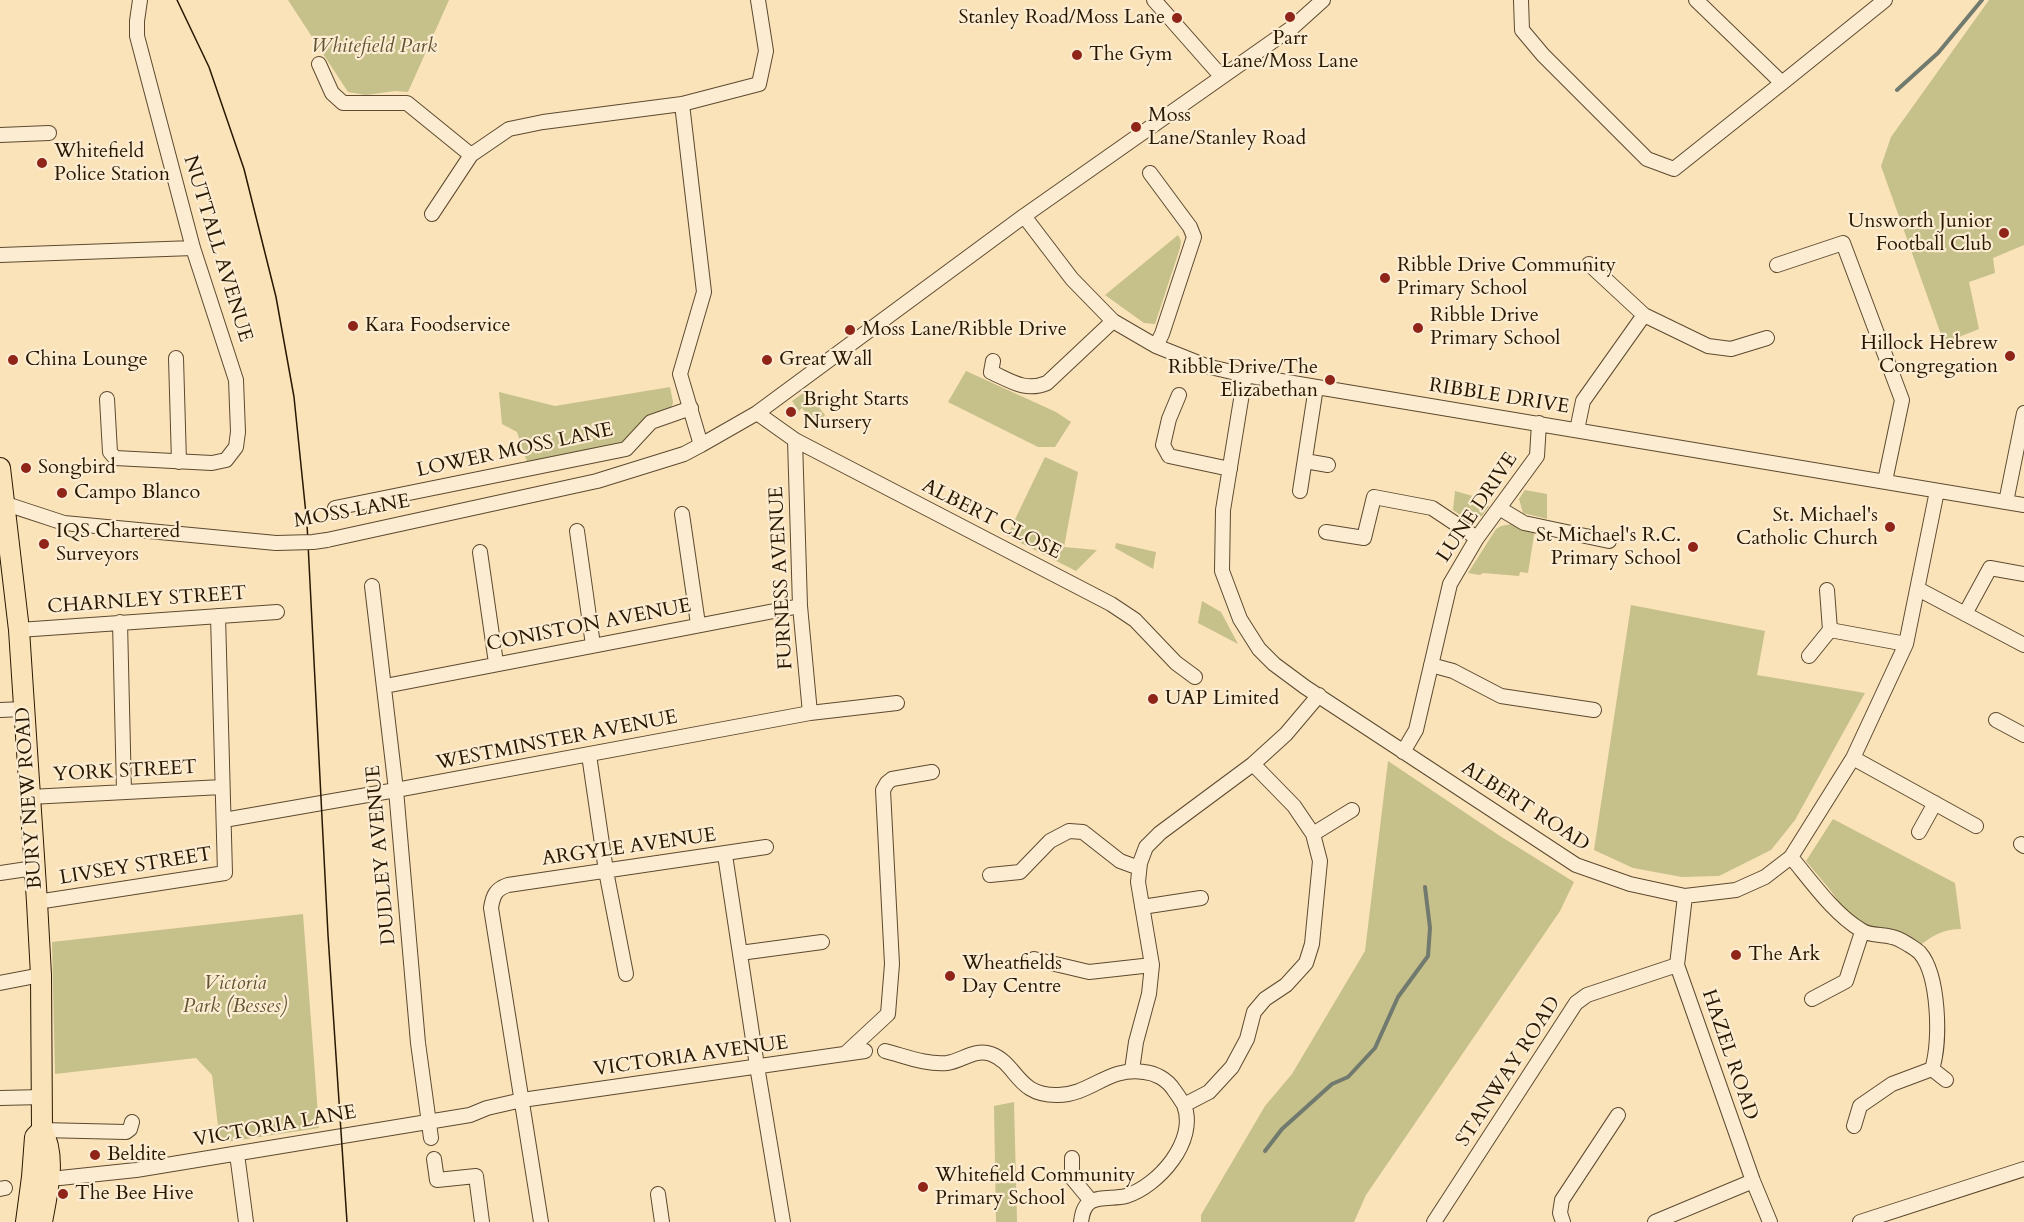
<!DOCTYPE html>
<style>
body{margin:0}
canvas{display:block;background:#fae2b9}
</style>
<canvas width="2024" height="1222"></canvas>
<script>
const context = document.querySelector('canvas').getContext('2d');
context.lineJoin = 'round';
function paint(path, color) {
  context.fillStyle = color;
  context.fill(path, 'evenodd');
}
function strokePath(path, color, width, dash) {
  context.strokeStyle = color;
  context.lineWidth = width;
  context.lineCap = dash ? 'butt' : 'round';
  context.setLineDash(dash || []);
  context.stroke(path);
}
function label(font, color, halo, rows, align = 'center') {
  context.font = font + ' Cardo,serif';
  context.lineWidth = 4.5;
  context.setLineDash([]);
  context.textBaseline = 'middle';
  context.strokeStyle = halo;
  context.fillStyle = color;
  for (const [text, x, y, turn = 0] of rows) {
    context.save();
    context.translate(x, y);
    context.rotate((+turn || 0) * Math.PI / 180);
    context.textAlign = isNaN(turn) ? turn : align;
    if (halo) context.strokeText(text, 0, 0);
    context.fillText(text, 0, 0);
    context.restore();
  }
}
const green = new Path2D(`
 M288 0H449L408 92 395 91 366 95 348 92Z
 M1989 0H2024V245L1993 258 1995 273 1969 282 1979 329 1944 343 1881 166 1891 137Z
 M1178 235 1181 241 1180 248 1155 324 1144 323 1105 295Z
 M966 371 1056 412 1071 422 1055 447H1038L948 402Z
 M670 387 673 402 672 406 647 420 620 445 528 465 517 432 502 424 499 392 555 406Z
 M806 391 825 415 822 419 825 423 815 430 813 426 814 424 802 408 799 411 792 401Z
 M1045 457 1078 472 1064 547 1097 550 1076 571 1007 536Z
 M1525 490 1547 494V519L1523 513 1519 499Z
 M1455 491 1473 496V501L1489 506 1482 516 1466 519 1453 510Z
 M1512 524 1535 529 1528 573 1520 572 1519 576 1483 573 1480 575 1468 573 1496 529 1501 526Z
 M1116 543 1156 552 1153 569 1115 548Z
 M1202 601 1221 612 1238 644 1198 623Z
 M1631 605 1765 631 1757 675 1865 693 1795 820 1771 850 1719 876 1682 877 1633 868 1594 850Z
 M1388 761 1500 836 1574 882 1560 911 1366 1195 1354 1222H1201V1215L1265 1106 1292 1074 1365 951Z
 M1833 819 1955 883 1961 929C1943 929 1932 936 1919 946L1891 930 1866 925 1847 914 1831 891 1806 861Z
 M303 914 319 1128 220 1143 212 1075 196 1058 55 1074 52 942Z
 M1014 1102 1017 1222H996L994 1106Z`);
const stream = new Path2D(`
 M1897 90 1938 53 1982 0
 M1265 1151 1282 1129 1332 1084 1348 1077 1375 1048 1398 997 1428 956 1430 928 1425 887`);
const minor = new Path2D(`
 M1154 0 1221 76
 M1521 0 1522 30 1543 55 1647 159 1674 169 1782 83 1696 0
 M319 64 332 93 343 103H407L471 155
 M1782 83 1885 0
 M682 104 704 292 680 374 701 445 757 413 1024 216 1293 27 1323 0
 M0 135 49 133
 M1150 173 1190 227 1194 237 1162 334 1156 346
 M432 214 471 155 509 129 543 122 682 104 759 84 766 51 758 0
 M1024 216 1072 279 1113 321 1156 346 1206 366 1245 375 2024 505
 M0 255 193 248
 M1589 264 1644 315 1708 346 1731 349 1767 338
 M1777 265 1843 243 1902 400 1885 481
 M176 358 179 462
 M993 361 991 372C1011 381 1025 392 1047 383L1113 321
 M1245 375 1223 510 1222 571 1240 619 1259 649 1274 664 1305 687 1576 865 1630 884 1685 896 1736 890 1765 877 1791 857 1853 758 1906 644 1937 491
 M1179 395 1169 419 1163 445 1169 456 1230 469
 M107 399 110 452 115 458 212 463 226 460 236 447 238 432 236 380 193 248 137 36V21L140 0
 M757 413 795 440 1111 604 1135 620 1176 663 1195 677
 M1577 430 1583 401 1644 315
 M795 440 800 606 810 713
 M1305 461 1328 465
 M1300 491 1316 387
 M0 502 64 523 276 543
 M2006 502 2024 413
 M335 508 626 449 651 422 691 408
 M1499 508 1524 523 1609 541
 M682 514 698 624
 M577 531 593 645
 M1326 532 1364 538 1374 497 1432 508 1477 538
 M327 540 597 481 684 454 701 445
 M480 552 496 663
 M372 586 396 790 418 1043 431 1138
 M1918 589 2024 645
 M1965 614 1990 568 2024 574
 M120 622 124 792
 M19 630 277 612
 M1830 630 1906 644
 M1809 656 1830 630 1827 590
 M1431 665 1453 671 1501 696 1594 710
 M385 686 800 606
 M0 710 24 709
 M1996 720 2024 735
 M1403 752 1416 730 1450 584 1477 538 1537 456 1539 423
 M589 755 606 871 626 974
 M1853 758 1976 826
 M30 797 222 787
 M224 820 396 790 810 713 897 703
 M1919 832 1935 803
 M1313 834 1352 810
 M2021 844 2024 846
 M725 855 757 1066 783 1222
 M1791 857C1811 881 1834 914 1861 930 1869 936 1883 934 1892 937 1898 938 1904 942 1909 945 1912 947 1917 950 1920 953 1939 975 1941 1042 1932 1069L1892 1084 1860 1106 1854 1126
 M0 873 34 868
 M990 875 1020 872 1050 841 1069 831 1083 832 1120 861 1139 868
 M1685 896 1677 965 1753 1181 1770 1222
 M37 902 225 873 218 616
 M1142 907 1201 898
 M740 953 822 942
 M1034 959 1089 972 1152 965
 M0 983 41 975
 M1812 999 1846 981 1862 932
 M885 1051C905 1056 926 1065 947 1063 962 1061 975 1048 991 1054 1018 1064 1016 1096 1058 1095 1090 1095 1109 1066 1144 1072 1155 1073 1167 1079 1174 1090 1177 1094 1181 1100 1184 1105 1198 1141 1158 1186 1126 1196 1115 1199 1099 1196 1090 1202 1083 1207 1082 1215 1081 1222
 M846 1053 888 1014 892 964 883 790 887 783 892 779 932 772
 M1932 1069 1946 1080
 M1132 1070 1136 1042 1149 994 1152 965 1138 882 1140 863 1146 847 1160 833 1253 764 1286 734 1319 695
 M0 1098 43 1097
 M1184 1105 1209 1092 1232 1067 1247 1039 1254 1012 1265 999 1286 985 1306 963 1312 944 1320 861 1313 834 1294 806 1253 764
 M42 1130 126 1132 130 1129 132 1122
 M237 1154 246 1222
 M1072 1158V1178L1091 1201
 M434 1159 437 1180 476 1176 482 1222
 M40 1177 60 1178 136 1170 470 1115 487 1108 522 1100 865 1051
 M0 1189 5 1188
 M658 1194 662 1222
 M541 1222 491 908C493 895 496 889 508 885L766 847
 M1434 1222 1576 1003 1587 995 1677 965
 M1563 1222 1560 1213 1562 1200 1618 1115
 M1655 1222 1753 1181
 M1860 1222 2024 1169`);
const highway = new Path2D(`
 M0 468 19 630 37 902 41 975 42 1130C57 1157 47 1193 42 1222
 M26 1222 32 1177 35 1137 42 1130`);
const tram = new Path2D(`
 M177 0 209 67 244 169 276 297 294 397 307 524 328 935 347 1222`);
const minorBridge = new Path2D(`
 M276 543 313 542 327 540`);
const markers = [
 [1290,17,6,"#8f2418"],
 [1177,18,6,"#8f2418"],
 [1077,55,6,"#8f2418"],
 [1136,127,6,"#8f2418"],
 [42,163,6,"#8f2418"],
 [2004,233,6,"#8f2418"],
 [1385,278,6,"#8f2418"],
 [353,326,6,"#8f2418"],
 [1418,328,6,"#8f2418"],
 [850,330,6,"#8f2418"],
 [2010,356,6,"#8f2418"],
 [13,360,6,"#8f2418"],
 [767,360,6,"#8f2418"],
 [1330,380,6,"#8f2418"],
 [791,412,6,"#8f2418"],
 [26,468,6,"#8f2418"],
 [62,493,6,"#8f2418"],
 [1890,527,6,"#8f2418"],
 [44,544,6,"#8f2418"],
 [1693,547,6,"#8f2418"],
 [1153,699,6,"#8f2418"],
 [1736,955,6,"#8f2418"],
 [950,976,6,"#8f2418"],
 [95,1155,6,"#8f2418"],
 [923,1187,6,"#8f2418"],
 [63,1194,6,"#8f2418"]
];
const poiNames = [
 ["Stanley Road/Moss Lane",1165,18,"right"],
 ["Parr",1290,39,"center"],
 ["Lane/Moss Lane",1290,62,"center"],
 ["The Gym",1089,55],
 ["Moss",1148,116],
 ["Lane/Stanley Road",1148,139],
 ["Whitefield",54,152],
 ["Police Station",54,175],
 ["Unsworth Junior",1992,222,"right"],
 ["Football Club",1992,245,"right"],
 ["Ribble Drive Community",1397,266],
 ["Primary School",1397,289],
 ["Ribble Drive",1430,316],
 ["Primary School",1430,339],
 ["Kara Foodservice",365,326],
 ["Moss Lane/Ribble Drive",862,330],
 ["Hillock Hebrew",1998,344,"right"],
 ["Congregation",1998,367,"right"],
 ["China Lounge",25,360],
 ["Great Wall",779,360],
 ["Ribble Drive/The",1318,368,"right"],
 ["Elizabethan",1318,391,"right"],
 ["Bright Starts",803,400],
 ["Nursery",803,423],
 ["Songbird",38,468],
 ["Campo Blanco",74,493],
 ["St. Michael's",1878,516,"right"],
 ["Catholic Church",1878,539,"right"],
 ["IQS Chartered",56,532],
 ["Surveyors",56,555],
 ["St Michael's R.C.",1681,536,"right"],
 ["Primary School",1681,559,"right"],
 ["UAP Limited",1165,699],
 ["The Ark",1748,955],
 ["Wheatfields",962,964],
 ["Day Centre",962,987],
 ["Beldite",107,1155],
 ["Whitefield Community",935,1176],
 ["Primary School",935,1199],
 ["The Bee Hive",75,1194]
];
const parkNames = [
 ["Whitefield Park",374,47],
 ["Victoria",235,984],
 ["Park (Besses)",235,1007]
];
const streetNames = [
 ["NUTTALL AVENUE",217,249,73],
 ["RIBBLE DRIVE",1499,397,9],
 ["LOWER MOSS LANE",515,451,-12],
 ["LUNE DRIVE",1478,508,-56],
 ["MOSS LANE",352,512,-10],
 ["ALBERT CLOSE",991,520,27],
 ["FURNESS AVENUE",782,578,-93],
 ["CHARNLEY STREET",147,601,-4],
 ["CONISTON AVENUE",589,626,-11],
 ["WESTMINSTER AVENUE",557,741,-11],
 ["YORK STREET",125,772,-3],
 ["BURY NEW ROAD",30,798,-94],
 ["ALBERT ROAD",1525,807,33],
 ["ARGYLE AVENUE",629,848,-8],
 ["DUDLEY AVENUE",382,855,-95],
 ["LIVSEY STREET",136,867,-9],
 ["HAZEL ROAD",1729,1055,71],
 ["VICTORIA AVENUE",691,1057,-8],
 ["STANWAY ROAD",1509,1072,-57],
 ["VICTORIA LANE",275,1127,-10]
];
paint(green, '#c6c08a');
strokePath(stream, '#717a6e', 4);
strokePath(minor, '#5d4a2f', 16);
strokePath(highway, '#291801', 22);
strokePath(minor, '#fcecd2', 14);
strokePath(highway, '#fae2b9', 20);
strokePath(tram, '#291801', 1.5);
strokePath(minorBridge, '#5d4a2f', 16, []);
strokePath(minorBridge, '#fcecd2', 14);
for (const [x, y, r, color] of markers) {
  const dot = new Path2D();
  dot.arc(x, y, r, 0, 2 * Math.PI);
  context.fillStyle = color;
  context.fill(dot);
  strokePath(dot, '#fcecd2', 2);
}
label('20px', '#291801', '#fcecd2', poiNames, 'left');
label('italic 20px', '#605331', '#fcecd2', parkNames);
label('20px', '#291801', '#fcecd2', streetNames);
</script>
